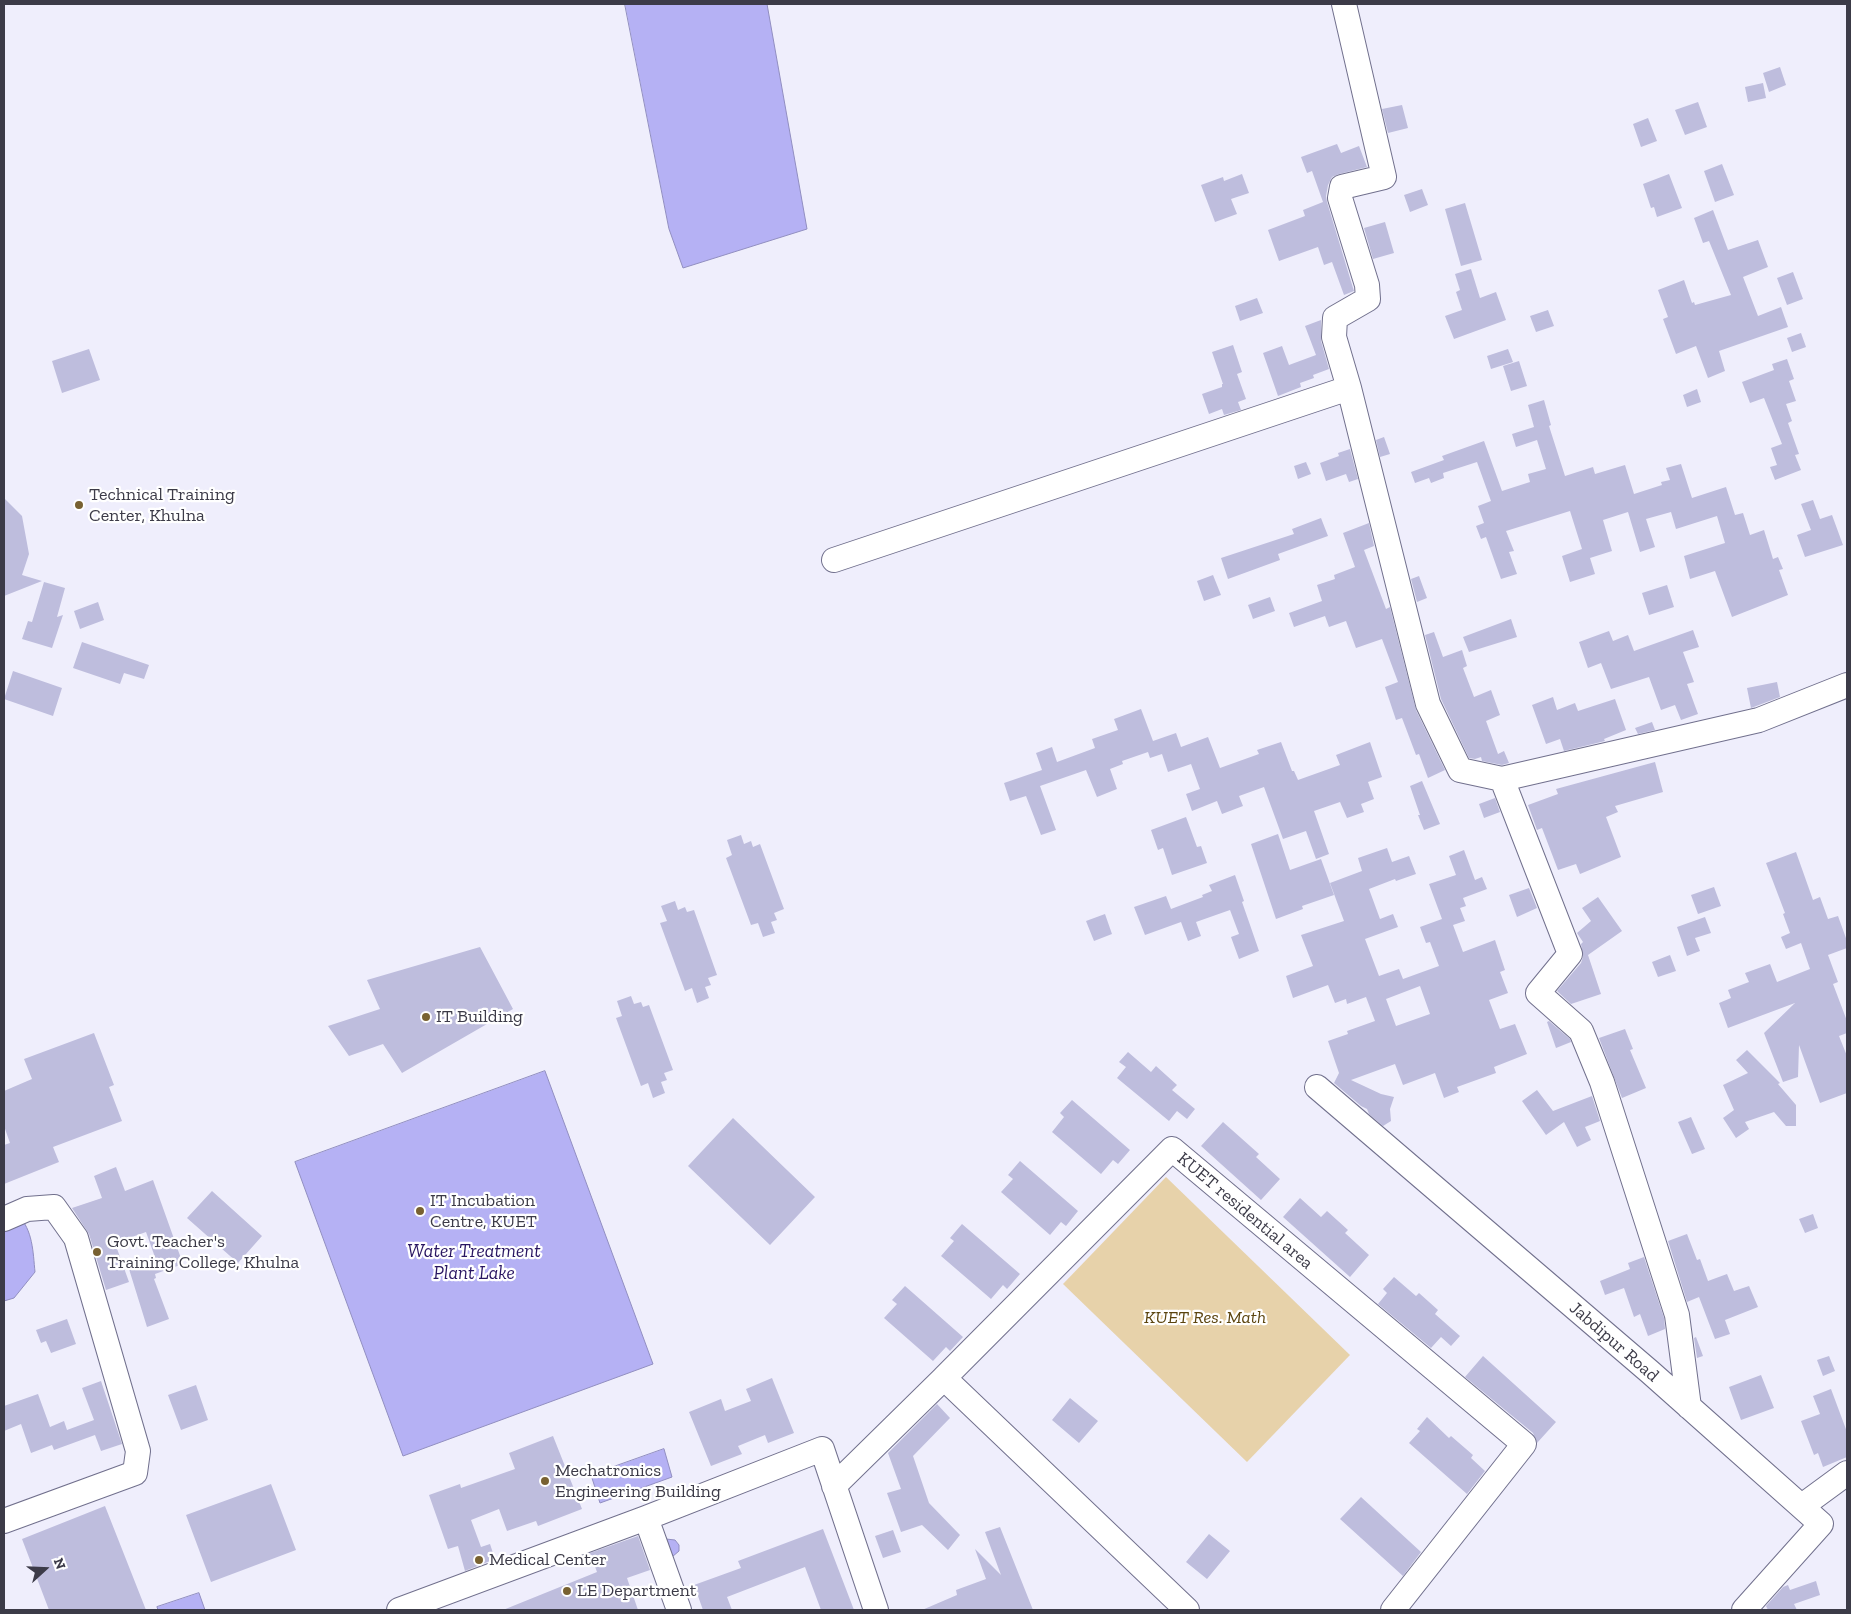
<!DOCTYPE html>
<style>
body{margin:0}
#map{position:relative;width:1851px;height:1614px;overflow:hidden;background:#efeefc;font-family:"Zilla Slab",serif}
canvas{display:block}
.frame{position:absolute;inset:0;border:5px solid #3c3b48;pointer-events:none}
.north{position:absolute;left:20px;top:1544px;width:50px;height:50px;-webkit-text-stroke:4px #fff;paint-order:stroke;rotate:70deg;font-size:14px;font-weight:700;line-height:20px;text-align:center;color:#3c3b48}
.north::after{content:'';display:block;margin:auto;width:18px;height:22px;background:#3c3b48;clip-path:polygon(50% 0,100% 100%,50% 72%,0 100%)}
</style>
<div id="map">
<canvas width="1851" height="1614"></canvas>
<div class="frame"></div>
<div class="north">N</div>
</div>
<script>
const context = document.querySelector('canvas').getContext('2d');
context.lineJoin = 'round';
function paint(path, color) {
  context.fillStyle = color;
  context.fill(path, 'evenodd');
}
function strokePath(path, color, width, dash) {
  context.strokeStyle = color;
  context.lineWidth = width;
  context.lineCap = dash ? 'butt' : 'round';
  context.setLineDash(dash || []);
  context.stroke(path);
}
function label(font, color, halo, rows, align = 'center') {
  context.font = font + ' "Zilla Slab",serif';
  context.lineWidth = 4.5;
  context.setLineDash([]);
  context.textBaseline = 'middle';
  context.strokeStyle = halo;
  context.fillStyle = color;
  for (const [text, x, y, turn = 0] of rows) {
    context.save();
    context.translate(x, y);
    context.rotate((+turn || 0) * Math.PI / 180);
    context.textAlign = isNaN(turn) ? turn : align;
    if (halo) context.strokeText(text, 0, 0);
    context.fillText(text, 0, 0);
    context.restore();
  }
}
const green = new Path2D(`
 M1166 1177 1350 1355 1247 1462 1063 1284Z`);
const water = new Path2D(`
 M625 4H767L807 229 683 268 669 229Z
 M545 1071 653 1364 403 1456 295 1162Z
 M18 1215C33 1230 33 1252 35 1272L14 1298 4 1301V1220Z
 M664 1449 672 1477 600 1503 591 1475Z
 M666 1539 675 1540 679 1545V1551L672 1557Z
 M199 1593 205 1610H158L157 1607Z`);
const building = new Path2D(`
 M1780 67 1786 85 1769 92 1763 73Z
 M1763 83 1766 98 1748 102 1745 87Z
 M1698 102 1707 127 1685 135 1675 110Z
 M1402 105 1408 128 1388 133 1382 109Z
 M1648 118 1657 141 1641 147 1633 124Z
 M1337 144 1341 153 1359 146 1367 167 1339 174 1332 177 1328 185 1326 196 1327 202 1353 288 1354 291 1344 295 1332 262 1324 265 1318 247 1279 261 1268 230 1305 216 1303 210 1323 202 1312 171 1307 173 1301 157Z
 M1722 164 1734 195 1715 202 1704 171Z
 M1242 174 1249 193 1231 199 1237 214 1215 222 1201 185 1223 177 1224 181Z
 M1669 174 1682 208 1657 217 1654 207 1651 208 1643 184Z
 M1422 189 1428 205 1410 212 1404 195Z
 M1465 203 1482 260 1461 266 1445 209Z
 M1713 210 1728 250 1758 240 1768 267 1743 277 1758 316 1781 307 1788 327 1719 351 1725 371 1708 378 1696 346 1676 354 1663 319 1668 317 1658 290 1684 280 1692 303 1694 302 1695 305 1731 295 1709 241 1703 243 1694 218Z
 M1385 222 1394 253 1373 259 1364 228Z
 M1471 269 1480 298 1496 292 1506 320 1454 339 1445 316 1462 310 1456 292 1460 290 1455 274Z
 M1793 272 1803 299 1787 305 1777 278Z
 M1257 298 1263 313 1240 321 1235 306Z
 M1548 310 1554 326 1536 332 1530 316Z
 M1321 320V341L1329 369 1313 375 1314 378 1300 383 1301 387 1278 396 1263 353 1282 346 1289 365 1316 355 1305 326Z
 M1801 333 1806 347 1792 352 1787 338Z
 M1233 345 1242 372 1237 374 1246 399 1238 402 1241 410 1224 415 1222 409 1209 414 1202 394 1222 387V384H1223L1212 352Z
 M89 349 100 380 62 393 52 361Z
 M1508 349 1513 362 1491 369 1487 356Z
 M1787 359 1794 379 1789 381 1796 401 1786 404 1792 421 1788 423 1799 454 1795 455 1801 470 1775 480 1770 467 1777 465 1771 448 1782 444 1764 398 1750 403 1742 382 1774 370 1772 364Z
 M1519 361 1527 386 1511 391 1503 366Z
 M1697 389 1701 402 1687 407 1683 395Z
 M1544 400 1551 425 1549 426 1565 476 1593 467 1595 474 1625 465 1634 494 1662 485 1661 482 1670 480 1666 468 1681 464 1692 498 1726 487 1735 515 1743 513 1750 535 1764 530 1773 559 1778 557 1783 569 1779 570 1788 595 1732 617 1715 571 1690 579 1684 556 1725 543 1717 516 1676 529 1671 512 1646 519 1655 547 1640 552 1628 512 1603 520 1612 551 1590 558 1595 574 1570 582 1562 556 1582 549 1570 511 1506 531 1514 551 1509 552 1517 574 1501 579 1486 537 1481 539 1476 526 1484 523 1478 506 1491 501 1477 462 1443 473 1444 478 1431 483 1429 478 1415 483 1411 472 1444 460 1442 456 1484 441 1502 491 1530 482 1528 474 1546 469 1537 440 1516 447 1512 434 1534 427 1528 405Z
 M1384 437 1390 454 1380 457 1376 440Z
 M1350 449 1358 479 1349 482 1346 474 1326 481 1320 463 1339 456 1338 453Z
 M1306 462 1311 474 1298 479 1294 466Z
 M4 498 22 516 29 554 22 575 42 581 4 596Z
 M1813 500 1820 519 1832 515 1843 545 1805 557 1797 535 1811 530 1801 504Z
 M1321 518 1328 536 1278 554 1280 560 1228 579 1221 558 1294 534 1292 529Z
 M1369 523 1374 546 1364 550 1386 609 1390 607 1416 710 1445 770 1428 778 1419 754 1416 755 1402 718 1396 720 1385 687 1398 682 1382 639 1356 648 1346 621 1329 627 1325 616 1294 627 1289 613 1322 601 1317 585 1335 579 1334 575 1355 567 1343 533Z
 M1213 575 1221 595 1204 601 1197 581Z
 M1419 576 1427 598 1417 602 1411 579Z
 M44 582 65 588 57 617 63 615 52 648 22 639 28 621 32 622Z
 M1667 585 1674 607 1649 615 1642 593Z
 M1270 597 1275 611 1253 619 1248 605Z
 M98 602 104 620 80 629 74 611Z
 M1511 619 1517 637 1469 652 1463 637Z
 M1693 630 1699 647 1683 652 1694 682 1687 684 1698 714 1681 720 1675 705 1661 710 1649 677 1611 689 1601 663 1588 668 1579 642 1609 631 1613 641 1628 635 1634 651Z
 M1434 632 1443 657 1462 650 1467 666 1463 668 1474 697 1491 690 1500 715 1486 721 1498 754 1504 751 1509 763 1502 765 1482 761 1481 757 1475 759 1469 758 1441 699 1425 635Z
 M82 642 149 665 144 679 124 673 120 684 73 668Z
 M13 671 62 688 53 716 4 699Z
 M1777 682 1780 697 1751 708 1747 688Z
 M1553 697 1557 710 1575 703 1578 711 1615 699 1626 730 1604 739 1605 741 1564 751 1560 739 1546 744 1532 705Z
 M1141 709 1153 741 1176 733 1181 747 1208 737 1220 768 1259 754 1257 750 1281 742 1292 771H1294L1298 780 1340 765 1336 755 1370 742 1382 777 1368 782 1374 799 1361 804 1364 812 1347 818 1340 802 1314 811 1329 854 1316 859 1306 831 1283 839 1264 787 1239 796 1243 806 1222 814 1217 801 1192 811 1186 794 1200 789 1191 764 1168 772 1162 754 1150 758 1148 752 1122 761 1123 764 1110 769 1117 789 1097 797 1086 770 1040 786 1056 830 1041 835 1026 796 1010 801 1004 783 1042 770 1036 753 1052 747 1057 762 1095 748 1092 739 1118 730 1114 719Z
 M1652 722 1655 730 1638 734 1635 728Z
 M1655 762 1663 792 1615 806 1618 812 1606 817 1621 857 1580 874 1576 864 1558 870 1542 828 1537 830 1528 805 1558 794 1556 789Z
 M1422 781 1440 824 1424 830 1418 815H1420L1410 786Z
 M1495 798 1500 812 1484 818 1479 804Z
 M1186 817 1197 847 1201 846 1207 863 1172 875 1163 848 1158 850 1151 830Z
 M1278 834 1290 870 1321 859 1334 895 1302 906 1303 909 1276 919 1251 844Z
 M741 835 744 844 751 841 753 847 760 844 784 909 774 913 777 920 771 922 775 933 763 937 758 923 751 925 726 858 732 855 727 840Z
 M1387 848 1392 862 1409 856 1416 874 1396 881 1395 879 1369 889 1380 919 1393 914 1398 927 1365 939 1379 976 1399 969 1403 979 1439 966 1430 942 1426 943 1420 927 1442 919 1429 884 1456 875 1449 856 1464 850 1475 880 1482 877 1487 889 1463 898 1466 906 1460 908 1465 921 1453 925 1463 952 1495 940 1505 970 1500 972 1508 993 1489 1000 1500 1029 1515 1024 1527 1054 1494 1067 1496 1073 1457 1087 1459 1092 1444 1098 1435 1073 1403 1085 1395 1064 1351 1080 1381 1094 1394 1097 1390 1109 1391 1121 1383 1126 1369 1114 1367 1109 1361 1106 1334 1083 1339 1073 1328 1041 1348 1034 1347 1031 1375 1021 1366 997 1347 1004 1346 999 1335 1003 1328 985 1293 998 1286 976 1313 966 1301 935 1344 921 1330 883 1362 871 1358 858ZM1420 986 1430 1014 1396 1026 1386 999Z
 M1796 852 1813 900 1820 897 1828 919 1838 916 1847 941V948L1828 955 1838 982 1833 984 1847 1021V1033L1839 1036 1847 1056V1093L1820 1103 1799 1045 1798 1077 1783 1082 1764 1033 1795 1003 1728 1028 1719 1003 1731 998 1728 990 1749 982 1745 973 1770 964 1777 982 1810 969 1801 943 1786 949 1781 937 1790 933 1783 914 1785 913 1766 863Z
 M1235 875 1244 901 1242 902 1249 922 1259 951 1239 959 1231 937 1239 934 1230 910 1196 922 1201 936 1188 941 1181 922 1145 935 1134 907 1166 896 1171 909 1203 897 1202 895 1212 891 1209 885Z
 M1714 887 1721 906 1698 914 1691 895Z
 M1529 888 1537 908 1517 917 1509 895Z
 M1598 897 1622 931 1588 955 1601 994 1571 1004 1557 991 1581 963 1583 957 1581 944 1583 942 1577 933 1591 921 1582 908Z
 M675 901 678 910 685 907 687 912 694 910 717 975 708 978 711 985 705 987 709 998 697 1003 692 988 685 991 660 923 667 921 661 906Z
 M1105 914 1112 934 1094 941 1086 921Z
 M1705 917 1711 933 1695 938 1700 951 1687 956 1677 927Z
 M480 947 513 1009 402 1073 383 1044 349 1056 328 1026 380 1009 367 980Z
 M1670 955 1676 971 1658 977 1652 962Z
 M631 996 634 1004 641 1002 643 1007 649 1005 673 1070 664 1073 667 1080 661 1082 665 1093 653 1098 648 1083 641 1086 616 1018 622 1016 617 1001Z
 M1549 1021 1570 1039 1571 1042 1556 1048 1547 1022Z
 M1625 1029 1633 1049 1630 1050 1646 1088 1622 1098 1599 1038Z
 M94 1033 114 1085 109 1087 122 1121 53 1147 59 1162 4 1184V1145L10 1143 4 1126V1091L32 1079 24 1059Z
 M1747 1050 1780 1083 1778 1084 1796 1105V1126H1786L1774 1112 1745 1122 1749 1129 1736 1138 1723 1118 1734 1110 1723 1085 1748 1073 1736 1060Z
 M1128 1052 1151 1072 1156 1066 1177 1085 1172 1090 1195 1109 1187 1119 1177 1111 1169 1121 1117 1078 1126 1067 1119 1062Z
 M1537 1090 1553 1111 1592 1096 1600 1121 1585 1127 1591 1140 1577 1147 1564 1122 1546 1135 1522 1101Z
 M1072 1100 1130 1150 1118 1164 1113 1160 1101 1174 1052 1132 1064 1117 1060 1113Z
 M1691 1117 1705 1149 1692 1154 1678 1122Z
 M733 1118 815 1197 770 1245 688 1166Z
 M1223 1122 1259 1154 1256 1157 1280 1179 1261 1200 1201 1146Z
 M1020 1161 1078 1211 1066 1226 1061 1222 1050 1235 1001 1192 1013 1179 1008 1175Z
 M116 1167 125 1191 153 1180 183 1264 155 1274 156 1278 154 1279 169 1319 147 1327 129 1269 156 1260 146 1232 115 1243 129 1282 106 1290 89 1234 72 1208 102 1198 94 1176Z
 M212 1191 262 1236 238 1263 187 1218Z
 M1300 1198 1321 1217 1327 1211 1348 1230 1345 1233 1369 1255 1350 1277 1283 1217Z
 M1813 1214 1818 1228 1805 1233 1799 1219Z
 M962 1224 1020 1274 1007 1289 1003 1285 991 1299 941 1256 954 1241 950 1238Z
 M1687 1234 1697 1260 1700 1259 1708 1281 1727 1274 1734 1291 1749 1286 1758 1307 1725 1320 1730 1334 1715 1339 1699 1297 1687 1302 1668 1241Z
 M1644 1257 1664 1318 1665 1329 1648 1336 1640 1314 1634 1317 1624 1288 1605 1295 1600 1281 1630 1269 1628 1263Z
 M1394 1277 1416 1296 1419 1293 1438 1310 1435 1314 1460 1336 1451 1346 1441 1337 1431 1348 1378 1304 1387 1293 1383 1289Z
 M905 1286 963 1337 950 1351 946 1347 933 1361 884 1318 897 1304 892 1300Z
 M67 1319 76 1344 51 1353 46 1341 41 1343 36 1330Z
 M1696 1337 1703 1356 1697 1358 1694 1338Z
 M1483 1356 1556 1422 1537 1443 1533 1433 1465 1377Z
 M1829 1356 1835 1371 1823 1376 1817 1360Z
 M1761 1375 1774 1408 1741 1420 1729 1387Z
 M772 1378 794 1433 768 1443 765 1435 738 1446 742 1454 711 1466 689 1412 721 1399 725 1411 751 1401 746 1389Z
 M101 1381 122 1444 101 1451 95 1435 54 1450 52 1445 31 1453 21 1424 4 1431V1406L38 1394 50 1427 64 1421 67 1430 94 1420 82 1388Z
 M196 1385 208 1420 181 1430 168 1395Z
 M1831 1389 1847 1432V1457L1823 1467 1818 1453 1814 1455 1801 1421 1820 1414 1813 1396Z
 M1070 1398 1098 1421 1079 1443 1052 1420Z
 M937 1404 950 1418 913 1456 929 1503 960 1535 948 1550 922 1525 901 1532 887 1493 901 1489 888 1453Z
 M1427 1417 1449 1438 1451 1436 1473 1455 1471 1458 1485 1471 1467 1494 1409 1443 1420 1431 1417 1429Z
 M553 1436 582 1509 538 1526 536 1521 507 1531 499 1509 471 1520 481 1547 490 1544 495 1559 465 1571 458 1546 448 1549 429 1495 460 1484 461 1488 515 1469 509 1453Z
 M271 1484 296 1550 211 1582 186 1515Z
 M1361 1497 1421 1552 1403 1576 1340 1519Z
 M105 1506 146 1610H49L22 1539Z
 M1000 1527 1033 1610H922L957 1595 956 1590 986 1579 975 1549 1001 1575 985 1532Z
 M823 1529 854 1610H821L805 1567 727 1597 732 1610H703L694 1585 741 1568 738 1561Z
 M893 1530 901 1552 883 1558 875 1536Z
 M1209 1534 1230 1551 1207 1579 1186 1562Z
 M638 1536 650 1570 627 1578 638 1610H503L597 1572 590 1553Z
 M1816 1581 1820 1595 1794 1604 1797 1610H1768L1766 1606 1783 1587 1788 1585 1790 1590Z`);
const minor = new Path2D(`
 M1349 388 1428 704 1460 770 1502 779
 M834 560 1349 388 1334 337 1335 318 1368 299 1367 285 1340 198 1342 187 1384 177 1344 4
 M1317 1087 1650 1372 1821 1524 1744 1610
 M4 1219 27 1209 54 1207 76 1238 138 1451 135 1473 4 1521
 M1689 1407 1677 1315 1602 1082 1581 1031 1538 993 1570 954 1502 779 1759 720 1847 685
 M834 1486 944 1378
 M1802 1506 1847 1473
 M646 1518 679 1610
 M399 1610 646 1518 822 1449 876 1610
 M1187 1610 944 1378 1172 1149 1524 1444 1393 1610`);
const markers = [
 [79,505,5,"#786131"],
 [426,1017,5,"#786131"],
 [420,1211,5,"#786131"],
 [97,1252,5,"#786131"],
 [545,1481,5,"#786131"],
 [479,1560,5,"#786131"],
 [567,1591,5,"#786131"]
];
const poiNames = [
 ["Technical Training",89,495],
 ["Center, Khulna",89,516],
 ["IT Building",436,1017],
 ["IT Incubation",430,1201],
 ["Centre, KUET",430,1222],
 ["Govt. Teacher's",107,1242],
 ["Training College, Khulna",107,1263],
 ["Mechatronics",555,1471],
 ["Engineering Building",555,1492],
 ["Medical Center",489,1560],
 ["LE Department",577,1591]
];
const streetNames = [
 ["KUET residential area",1245,1211,40],
 ["Jabdipur Road",1614,1342,41]
];
const parkNames = [
 ["KUET Res. Math",1205,1318]
];
const waterNames = [
 ["Water Treatment",474,1252],
 ["Plant Lake",474,1274]
];
paint(green, '#e7d2aa');
paint(water, '#b5b1f4');
strokePath(water, '#918ec0', 1);
paint(building, '#bebddd');
strokePath(minor, '#71708d', 26);
strokePath(minor, '#fff', 24);
for (const [x, y, r, color] of markers) {
  const dot = new Path2D();
  dot.arc(x, y, r, 0, 2 * Math.PI);
  context.fillStyle = color;
  context.fill(dot);
  strokePath(dot, '#fff', 2);
}
label('18px', '#3c3b48', '#fff', poiNames, 'left');
label('18px', '#3c3b48', '#fff', streetNames);
label('italic 18px', '#5b440e', '#fff', parkNames);
label('italic 19px', '#291662', '#fff', waterNames);
</script>
